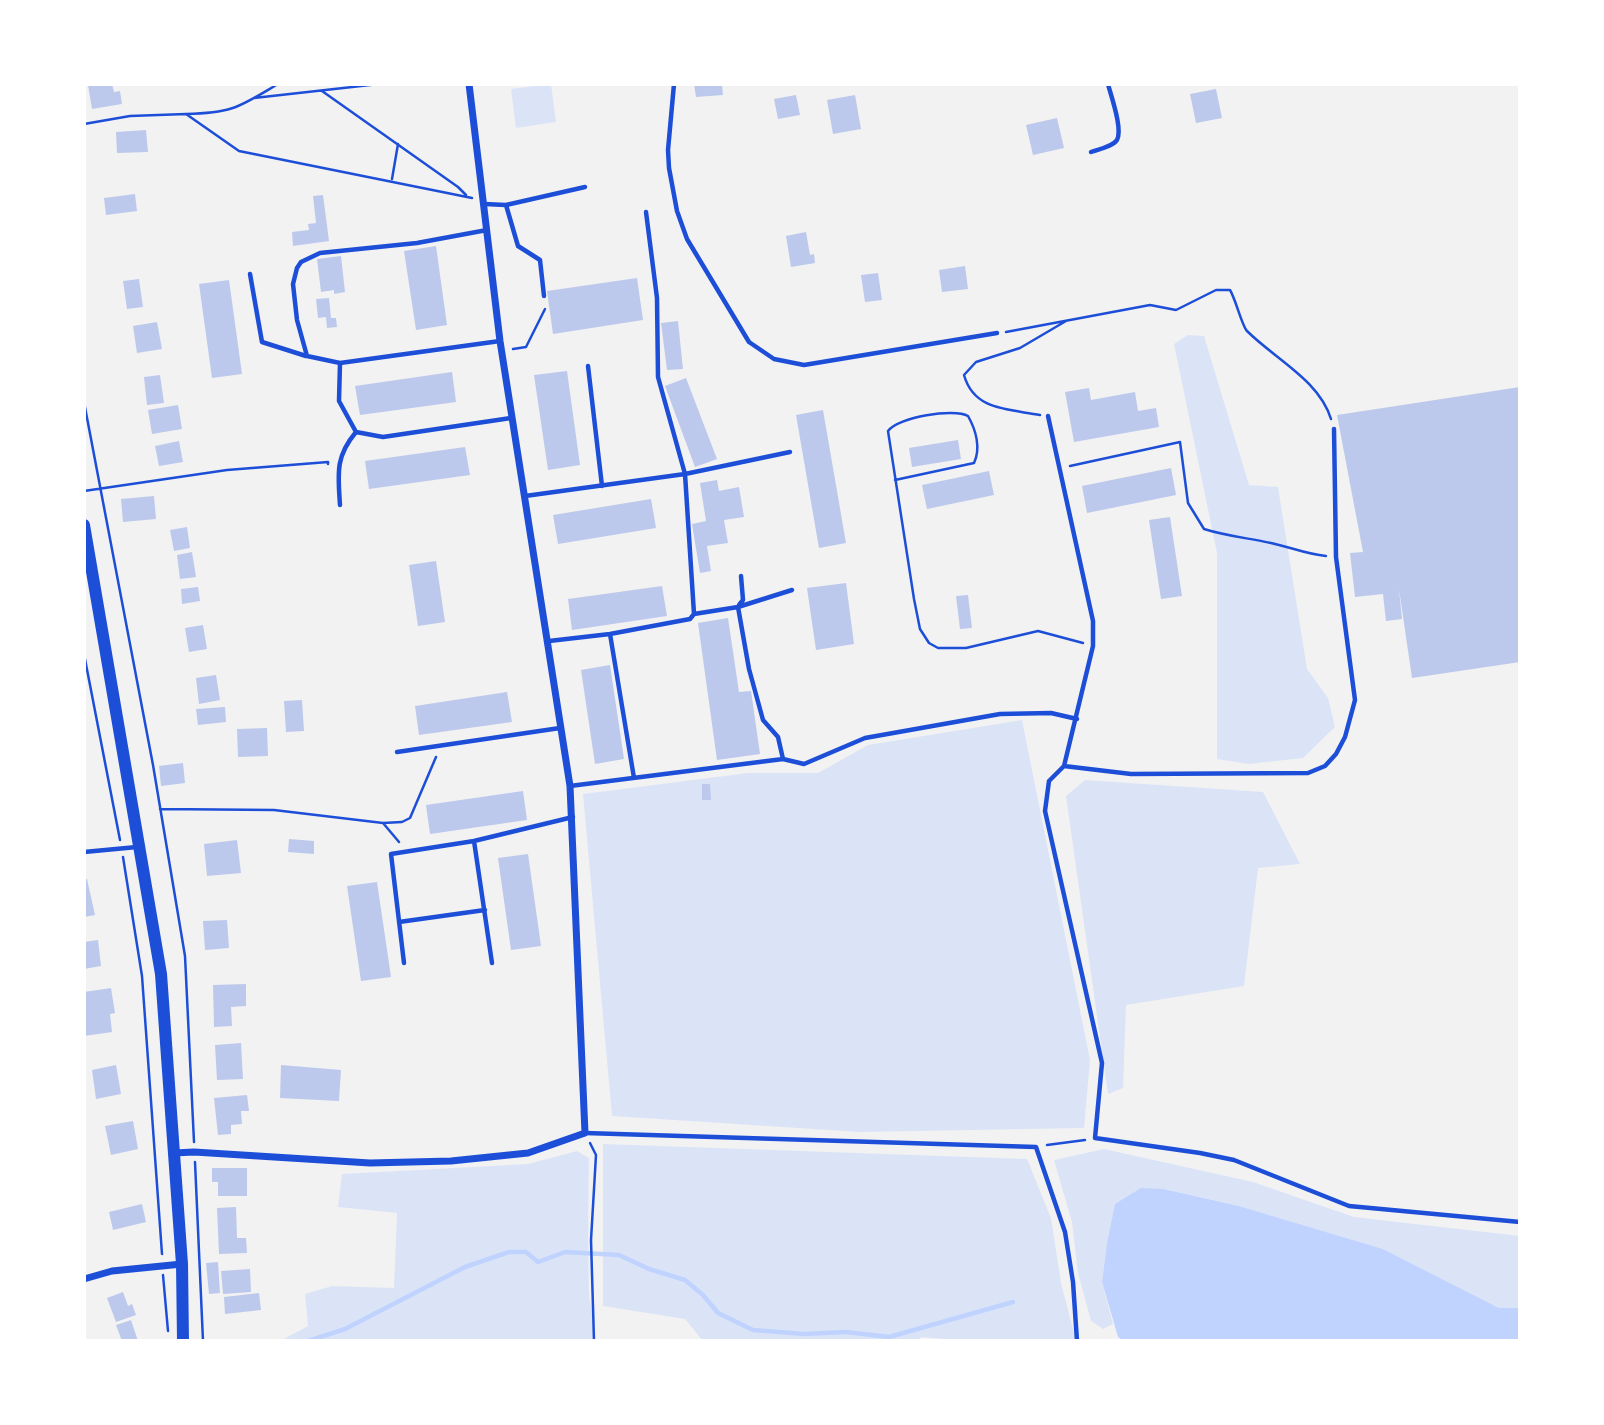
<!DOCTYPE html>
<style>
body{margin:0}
#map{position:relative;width:1604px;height:1425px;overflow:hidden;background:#f2f2f2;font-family:Montserrat,sans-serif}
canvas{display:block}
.frame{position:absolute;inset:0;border:86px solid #fff;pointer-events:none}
</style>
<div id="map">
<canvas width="1604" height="1425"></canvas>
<div class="frame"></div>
</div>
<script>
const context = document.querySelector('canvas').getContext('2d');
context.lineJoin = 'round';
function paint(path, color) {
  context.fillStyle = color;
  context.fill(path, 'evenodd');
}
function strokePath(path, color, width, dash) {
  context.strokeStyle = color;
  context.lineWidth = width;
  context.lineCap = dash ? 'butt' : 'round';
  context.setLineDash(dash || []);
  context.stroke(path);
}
const green = new Path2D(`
 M551 84 556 122 516 128 511 89Z
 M1188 335 1204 336 1249 485 1278 487 1307 669 1328 698 1335 727 1303 758 1249 764 1217 759V553L1174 344Z
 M1022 720 1090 1060 1084 1128 860 1132 612 1116 583 794 748 773H818L868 745Z
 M1085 780 1263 792 1300 864 1258 868 1244 986 1126 1005 1123 1088 1108 1094 1066 796Z
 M603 1144 1027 1159 1051 1218 1061 1283 1076 1341H968L921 1337 919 1341H703L685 1319 603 1306Z
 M1104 1149 1253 1182 1354 1217 1520 1236V1308H1499L1383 1249 1239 1206 1165 1189 1115 1205 1107 1243 1102 1282 1113 1324 1103 1329 1091 1321 1078 1273 1072 1222 1054 1160Z
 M577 1151 589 1158C588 1203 588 1248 589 1293 590 1307 596 1328 592 1341H280L308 1326 305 1294 332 1286 394 1288 397 1213 338 1207 342 1174 528 1164Z`);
const water = new Path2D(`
 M1141 1188 1164 1189 1239 1206 1383 1249 1499 1308H1520V1341H1124L1118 1337 1102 1282 1107 1243 1115 1204Z`);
const stream = new Path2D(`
 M308 1341 345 1329 465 1267 509 1252H526L538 1262 565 1252 619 1255 649 1269 685 1280 703 1295 718 1313 753 1330 804 1334 846 1332 889 1337 1013 1302`);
const building = new Path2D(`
 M94 84H112L114 92 120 91 122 104 92 109 88 85Z
 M694 84H722L723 95 696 97Z
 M1216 89 1222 118 1196 123 1190 94Z
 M796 95 800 115 778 119 774 99Z
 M855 95 861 129 833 134 827 100Z
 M1057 118 1064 148 1033 155 1026 125Z
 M146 130 148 152 117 153 116 132Z
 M135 194 137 211 106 215 104 198Z
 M323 195 329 241 293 246 292 232 309 230 308 224 316 223 313 196Z
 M806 232 810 255 814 254 815 263 791 267 786 236Z
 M436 246 447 325 416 330 404 251Z
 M341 256 345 292 334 294V290L321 292 317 259Z
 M965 266 968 289 942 292 939 270Z
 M878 273 882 300 865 302 861 275Z
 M637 278 643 320 553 334 547 291Z
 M139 279 143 307 127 309 123 281Z
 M229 280 242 374 212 378 199 284Z
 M329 298 331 318H336L337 327 327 328 326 317 318 318 316 299Z
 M678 321 683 369 667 370 661 323Z
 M157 322 162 349 137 353 133 326Z
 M567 371 580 465 548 470 534 375Z
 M452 372 456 402 360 415 355 386Z
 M160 375 164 403 147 405 144 377Z
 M686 378 717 459 695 467 665 386Z
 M1520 387V662L1412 678 1399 589 1402 619 1386 621 1383 594 1355 597 1350 553 1363 552 1337 415Z
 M1089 388 1091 400 1135 392 1138 411 1156 408 1159 427 1074 442 1065 392Z
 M178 405 182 429 152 434 148 410Z
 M823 410 846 543 819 548 796 415Z
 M958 440 961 459 912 467 909 448Z
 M179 441 183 462 159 466 155 446Z
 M465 447 470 475 369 489 365 461Z
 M1171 468 1176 495 1087 513 1082 486Z
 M989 471 994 495 927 509 922 485Z
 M717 480 719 491 739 487 744 517 724 520 728 543 707 546 711 571 700 573 692 524 706 521 700 483Z
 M154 496 156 519 123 522 121 499Z
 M651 499 656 528 558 544 553 515Z
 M1170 517 1182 596 1161 599 1149 520Z
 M187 527 190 548 174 551 170 530Z
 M192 552 196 577 180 579 177 555Z
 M436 561 445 622 418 626 409 565Z
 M846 583 854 644 816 650 807 588Z
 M662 586 667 616 572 630 568 599Z
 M198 587 200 601 182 604 181 589Z
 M968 595 972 628 960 629 956 596Z
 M728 618 739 692 751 691 760 754 717 760 698 623Z
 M203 625 207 649 189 652 185 628Z
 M610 665 624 759 595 764 581 670Z
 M216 675 220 700 199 704 196 678Z
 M507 692 512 722 419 735 415 706Z
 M302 700 304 731 286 732 284 701Z
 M225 707 226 722 198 725 196 709Z
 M267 728 268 756 238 757 237 729Z
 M183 763 185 783 161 786 159 766Z
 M702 784H710L711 800H702Z
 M523 791 527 820 430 834 426 805Z
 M289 839 314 841V854L288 852Z
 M237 840 241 873 207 876 204 844Z
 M528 854 541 946 511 950 498 858Z
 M87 879 95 915 84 917V880Z
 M377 882 391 977 361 981 347 886Z
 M227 920 229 948 205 950 203 921Z
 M98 940 101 966 84 969V942Z
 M246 984V1006L231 1007 232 1026 214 1027 213 985Z
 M111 988 115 1013 110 1014 112 1032 84 1036V992Z
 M241 1043 243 1079 217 1080 215 1045Z
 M116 1065 121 1094 96 1099 92 1070Z
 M281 1065 341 1070 339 1101 280 1098Z
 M247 1095 249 1111H241L242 1124 231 1125V1134L218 1135 214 1098Z
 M133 1121 138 1149 111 1155 105 1126Z
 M212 1168H247V1196H218V1182H212Z
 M142 1204 146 1222 113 1230 109 1212Z
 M236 1207 237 1238H246L247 1253 219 1254 217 1208Z
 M218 1262 220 1293 209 1294 206 1263Z
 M250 1269 251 1292 223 1294 221 1271Z
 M123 1292 128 1306 132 1304 136 1315 116 1322 107 1298Z
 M259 1293 261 1310 225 1314 224 1297Z
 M131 1320 138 1341H122L116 1325Z`);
const path = new Path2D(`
 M322 91 458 187 466 195
 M254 98 379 84
 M186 114C233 113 239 107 278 84
 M84 124 130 116 186 114 239 151 472 198
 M392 179 398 144
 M1006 332 1150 305 1176 310 1216 290H1230C1236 300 1242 326 1247 331 1275 359 1319 380 1331 419
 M513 349 526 347 545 309
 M84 402 153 765 185 956 194 1142
 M1040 415C1009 409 974 411 964 375L976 362 1020 348 1066 321
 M1070 466 1180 442 1188 503 1204 529C1226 536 1248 538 1271 543 1290 547 1306 554 1326 556
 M895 480 974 463C981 448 976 430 968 416 954 408 898 417 888 431L914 599 920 629 929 643 938 648H966L1038 631 1083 643
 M84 491 227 470 328 462V464
 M84 654 120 840
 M160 809 274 810 383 823 399 842
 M383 823 402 822 410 818 436 757
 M123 857 142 976 162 1254
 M590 1143 596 1155 591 1240 594 1341
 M1047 1145 1085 1140
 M195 1162 203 1341
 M163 1275 168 1331`);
const service = new Path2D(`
 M674 84 668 150 669 168 677 211 687 239 749 342 774 359 804 365 997 333
 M1091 152C1099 149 1112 147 1117 140 1123 129 1111 96 1108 84
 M484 204 506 205 585 187
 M506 205 518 246 540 260 544 296
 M487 230 417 243 320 253 301 262 297 268 293 284 297 320 307 356 340 363 500 341
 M250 274 262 342 306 356
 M340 363 339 401 356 432 383 437 511 418
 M588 366 602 486
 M1048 416 1093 621V646L1064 766
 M1334 429 1336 557 1355 700 1345 737 1336 754 1325 766 1308 773 1131 774 1064 766 1049 781 1045 811 1102 1063 1095 1138 1200 1153 1234 1160 1349 1206 1520 1222
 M525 496 685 474 790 452
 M340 505C338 474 335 457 356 432
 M739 605 743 600 741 576
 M738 607 792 590
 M610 634 634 778
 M549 641 610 634 690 619 694 614
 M397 752 560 728
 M783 759 804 764 865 738 1000 714 1051 713 1077 719
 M570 786 783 759 778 737 763 720 749 669 738 607 694 614 685 474 658 377 657 298 646 212
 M474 841 492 963
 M84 852 137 847
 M399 922 485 910
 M404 963 391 854 474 841 573 817
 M585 1133 1036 1147 1065 1232 1073 1282 1077 1341`);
const minor = new Path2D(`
 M174 1153 194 1152 370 1163 451 1161 528 1153 585 1133 570 786 500 341 469 84
 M84 1279 112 1271 182 1264`);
const secondary = new Path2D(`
 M84 525 161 974 182 1264 183 1341`);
paint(green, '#dbe4f7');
paint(water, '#bfd3fe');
strokePath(stream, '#bfd3fe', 4.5);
paint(building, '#bdc9ec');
strokePath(path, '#1d4ed8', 2.5);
strokePath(service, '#1d4ed8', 4.5);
strokePath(minor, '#1d4ed8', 7);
strokePath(secondary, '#1d4ed8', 12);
</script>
